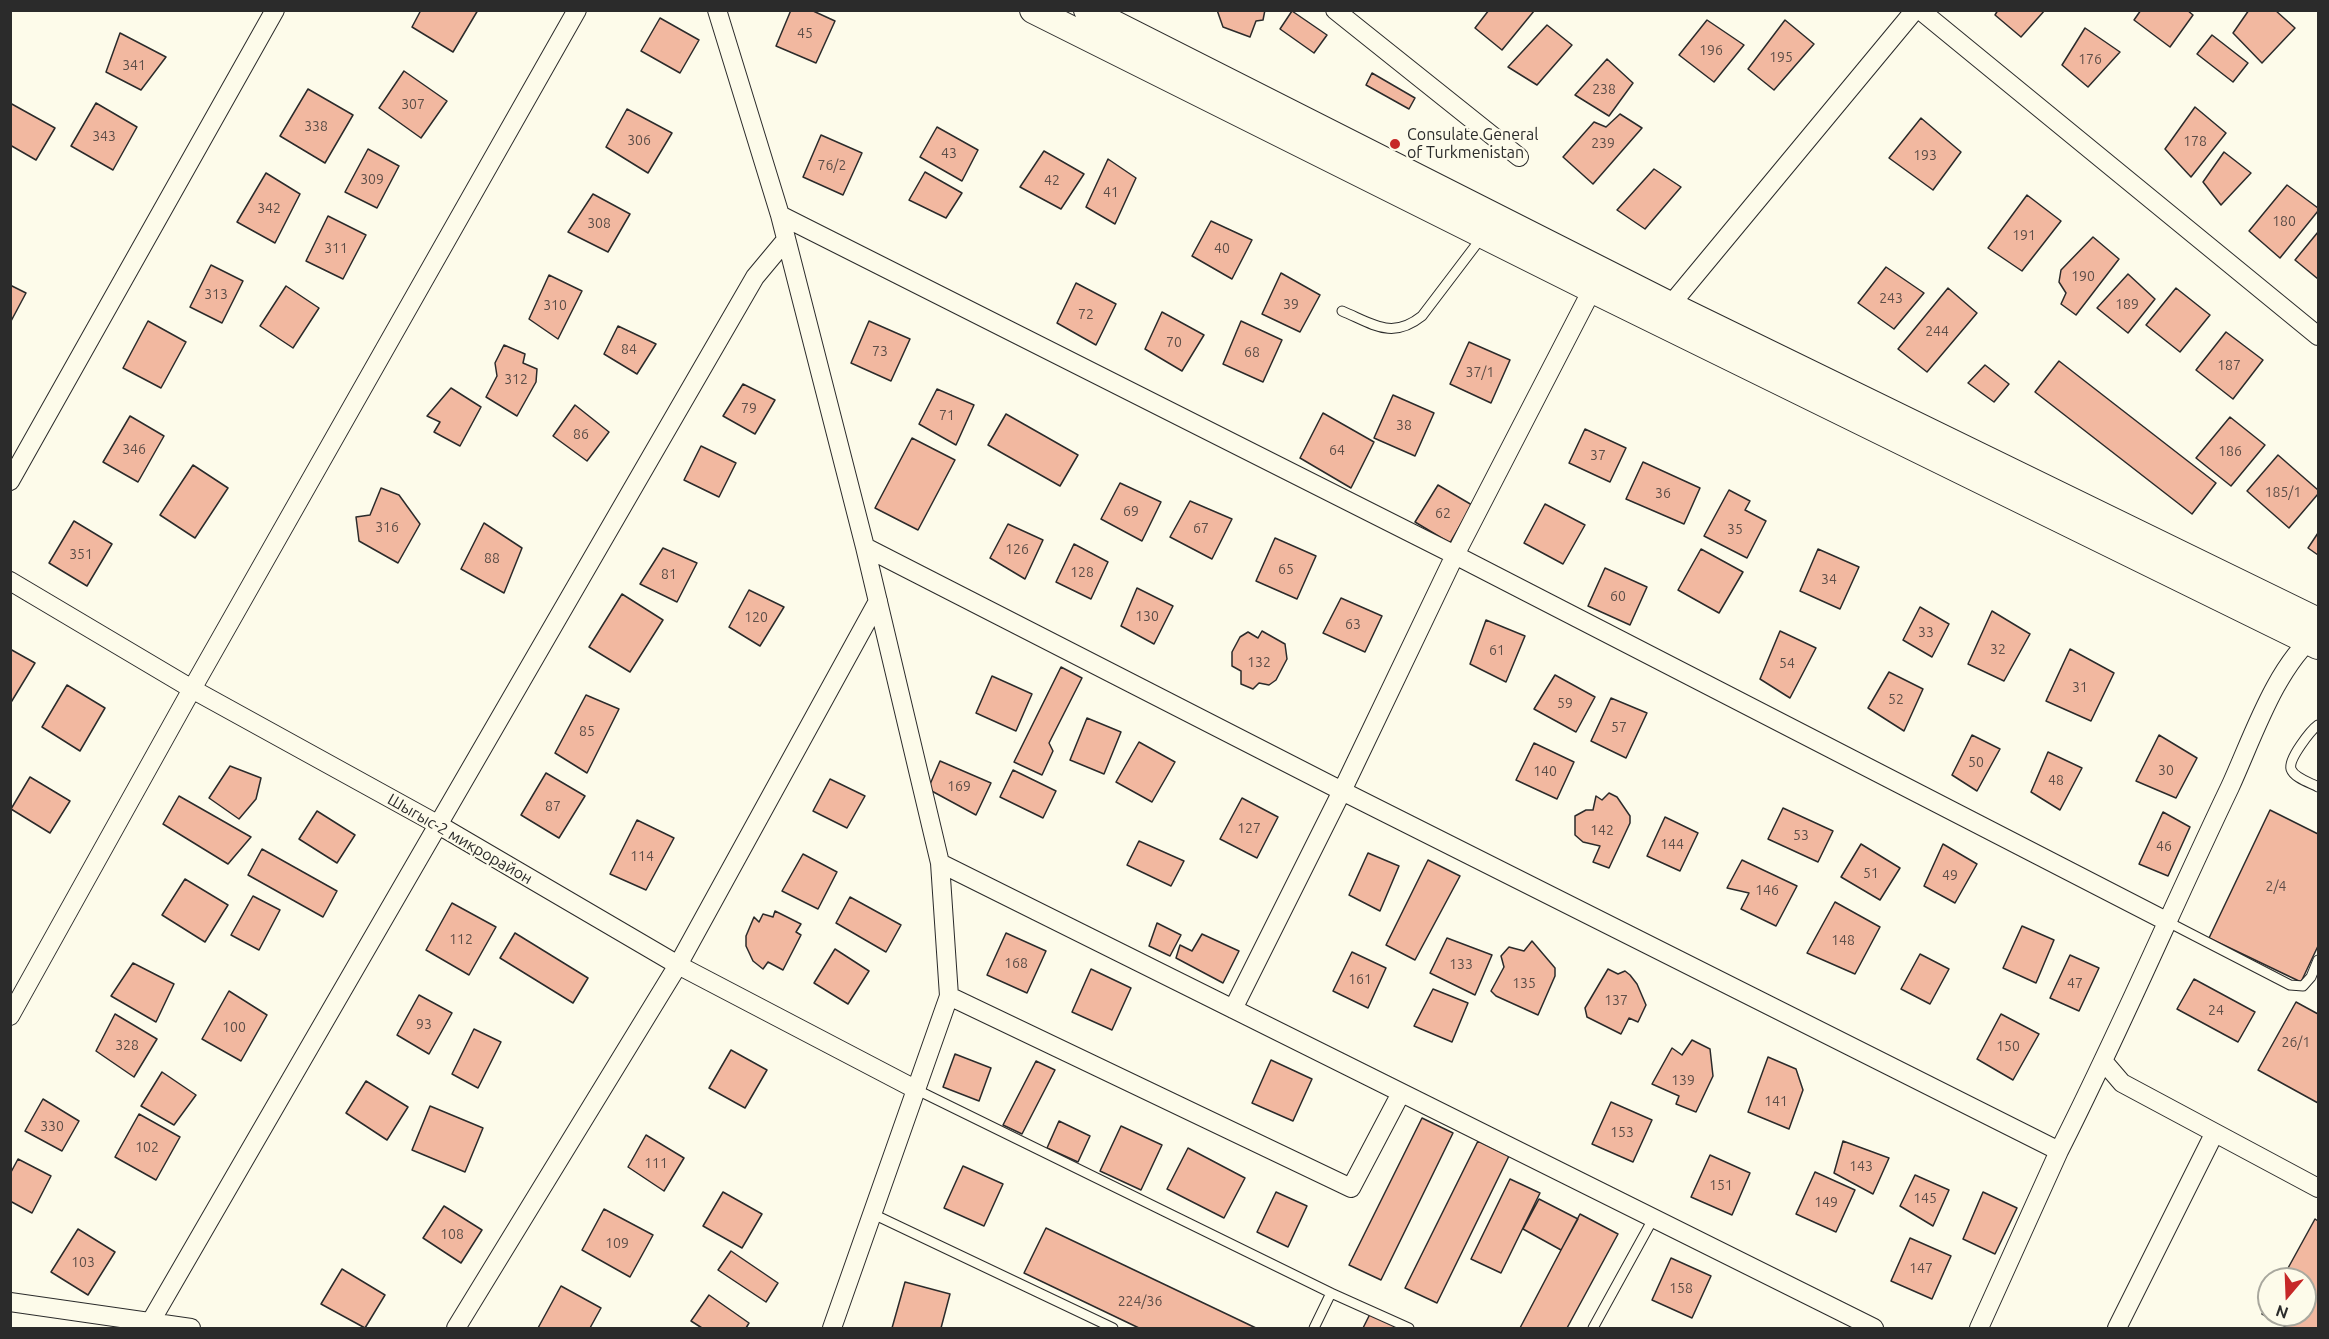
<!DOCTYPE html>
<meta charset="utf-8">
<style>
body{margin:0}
#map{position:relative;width:2329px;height:1339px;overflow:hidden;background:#fdfbea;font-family:Ubuntu,sans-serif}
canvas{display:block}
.frame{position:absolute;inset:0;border:12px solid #2b2b2b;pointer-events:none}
.north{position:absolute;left:2257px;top:1267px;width:60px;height:60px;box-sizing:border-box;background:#fdfbea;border:2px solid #a9a89e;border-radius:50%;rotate:199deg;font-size:16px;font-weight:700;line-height:24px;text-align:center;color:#2b2b2b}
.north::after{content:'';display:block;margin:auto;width:21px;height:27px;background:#c62828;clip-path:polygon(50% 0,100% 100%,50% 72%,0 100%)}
</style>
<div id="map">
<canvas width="2329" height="1339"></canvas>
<div class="frame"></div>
<div class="north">N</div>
</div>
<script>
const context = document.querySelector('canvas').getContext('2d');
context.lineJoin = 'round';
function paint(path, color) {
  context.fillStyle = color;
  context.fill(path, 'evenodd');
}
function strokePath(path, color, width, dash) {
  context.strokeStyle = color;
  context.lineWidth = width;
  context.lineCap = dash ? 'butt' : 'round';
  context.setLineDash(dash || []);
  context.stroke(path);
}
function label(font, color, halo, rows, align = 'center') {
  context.font = font + ' Ubuntu,sans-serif';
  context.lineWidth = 4.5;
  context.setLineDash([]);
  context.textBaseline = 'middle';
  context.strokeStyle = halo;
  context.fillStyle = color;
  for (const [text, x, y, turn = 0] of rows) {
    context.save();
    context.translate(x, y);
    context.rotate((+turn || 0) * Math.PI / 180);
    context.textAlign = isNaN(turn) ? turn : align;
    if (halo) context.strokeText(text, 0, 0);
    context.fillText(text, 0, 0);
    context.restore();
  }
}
const building = new Path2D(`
 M421 10H478L453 52 412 27Z
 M791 10H811L835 21 816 63 776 46Z
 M1217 10H1265L1263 20 1256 21 1250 37 1223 27Z
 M1489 10H1534V11L1502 50 1475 28Z
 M1998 10H2045L2021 37 1995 15Z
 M2141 10H2187L2193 15 2170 47 2134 20Z
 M2249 10H2275L2295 28 2262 63 2233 33Z
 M1292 11 1327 35 1314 53 1280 29Z
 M660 18 699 40 680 73 641 51Z
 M1707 20 1744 45 1714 82 1679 55Z
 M1785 20 1814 44 1774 90 1748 69Z
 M1547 25 1572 45 1537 85 1508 67Z
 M2085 28 2120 52 2088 87 2062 65Z
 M120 33 166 57 141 90 106 72Z
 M2212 35 2248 63 2233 82 2197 54Z
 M1607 59 1633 83 1609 116 1575 95Z
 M404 71 447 101 421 138 379 108Z
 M1372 73 1415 98 1409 109 1366 85Z
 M308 89 353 115 325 163 280 136Z
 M10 103 55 128 36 160 10 145Z
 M96 103 137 127 113 170 71 146Z
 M2195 107 2226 133 2191 177 2165 149Z
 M627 109 672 133 648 173 606 147Z
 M1620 114 1642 128 1593 184 1563 157 1594 122 1606 127Z
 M1921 118 1961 152 1933 190 1889 158Z
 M937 127 978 150 962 181 920 157Z
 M821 135 862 153 843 195 803 177Z
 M368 149 399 166 377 208 345 192Z
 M1044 151 1084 174 1061 209 1020 187Z
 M2224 152 2251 173 2221 205 2203 182Z
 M1108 159 1136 178 1115 224 1086 207Z
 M1654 169 1681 187 1645 229 1617 210Z
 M925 172 962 193 946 218 909 200Z
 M266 173 300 194 275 243 237 222Z
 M2287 185 2318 208V211L2280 258 2249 231Z
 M593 194 630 214 608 252 568 232Z
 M2027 195 2061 221 2022 271 1988 248Z
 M328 216 366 235 343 279 306 261Z
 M1211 221 1252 240 1232 279 1192 256Z
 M2318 232V279L2295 260Z
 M2093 237 2119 259 2076 315 2061 304 2066 293 2059 282 2061 270Z
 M211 265 243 281 222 323 190 307Z
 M1886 267 1924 293 1894 329 1858 303Z
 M1281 273 1320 295 1300 332 1262 314Z
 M2128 274 2155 299 2128 333 2097 308Z
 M549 275 582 291 558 339 529 319Z
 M1076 283 1116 304 1096 345 1057 323Z
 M10 285 26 293 10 323Z
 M286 286 319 308 293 348 260 326Z
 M1948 288 1977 313 1927 372 1898 349Z
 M2176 288 2210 315 2180 352 2146 325Z
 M1162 312 1204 335 1182 371 1145 349Z
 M148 321 186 342 161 388 123 368Z
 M869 321 910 339 891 381 851 363Z
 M1241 321 1282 340 1263 382 1223 364Z
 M618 326 656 344 637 374 604 354Z
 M2226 332 2263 360 2233 399 2196 370Z
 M1469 342 1510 360 1491 403 1450 384Z
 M504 345 525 354 523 363 537 369 536 382 517 416 486 397 497 376 495 363Z
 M2059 361 2216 483 2192 514 2035 392Z
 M1985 365 2009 384 1994 402 1968 383Z
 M743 384 775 400 755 434 723 416Z
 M451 388 481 407 460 446 434 432 440 422 427 416Z
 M937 389 974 405 956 445 919 424Z
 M1393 395 1434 413 1415 456 1374 438Z
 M575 405 609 432 587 461 553 436Z
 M1323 413 1374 442 1351 488 1300 458Z
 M1006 414 1078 455 1060 486 988 445Z
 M130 416 164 436 138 482 103 462Z
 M2230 417 2265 445 2231 486 2196 458Z
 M1585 429 1626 448 1610 482 1569 463Z
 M912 438 955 460 918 530 875 508Z
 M701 446 736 463 719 497 684 480Z
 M2278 455 2318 490V494L2289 528 2247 491Z
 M1643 462 1700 488 1684 524 1626 499Z
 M193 465 228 488 195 538 160 515Z
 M1120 483 1161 502 1142 541 1101 519Z
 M1438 485 1472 505 1450 543 1415 522Z
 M381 488 399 495 420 524 398 563 359 541 356 517 370 515Z
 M1729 490 1750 501 1745 510 1766 521 1747 558 1704 536Z
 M1190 501 1232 519 1212 559 1170 537Z
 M1545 504 1585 525 1563 564 1524 543Z
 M74 521 112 544 87 586 49 563Z
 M484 523 522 548 504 593 461 569Z
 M1008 524 1043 540 1025 579 990 558Z
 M2318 533V555L2308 548Z
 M1275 538 1316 556 1297 599 1256 581Z
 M1074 544 1108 562 1091 599 1056 582Z
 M663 548 697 563 677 602 640 584Z
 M1701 549 1743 572 1719 613 1678 590Z
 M1818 549 1859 567 1840 609 1800 591Z
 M1605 568 1647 587 1630 625 1588 606Z
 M1137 588 1173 606 1154 644 1121 626Z
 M749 590 784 607 760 646 729 627Z
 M622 594 663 620 630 672 589 647Z
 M1341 598 1382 616 1365 652 1323 633Z
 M1920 607 1949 624 1932 657 1903 640Z
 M1992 611 2030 634 2004 681 1968 664Z
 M1486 620 1525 636 1506 682 1470 664Z
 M1262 631 1285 644 1287 659 1276 680 1269 685 1259 683 1253 689 1241 684V671L1232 666V652L1240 637 1248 632 1258 638Z
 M1780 631 1816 648 1790 698 1760 679Z
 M10 649 35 663 10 704Z
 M2070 649 2114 673 2091 721 2046 701Z
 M1061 667 1082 678 1049 743 1053 751 1042 775 1014 762Z
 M1889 672 1923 689 1904 731 1868 708Z
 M1555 675 1595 697 1576 732 1534 709Z
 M992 676 1032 694 1016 731 976 713Z
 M67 685 105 708 80 751 42 727Z
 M586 695 619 709 587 773 555 753Z
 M1611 698 1647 713 1626 758 1591 741Z
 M1087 718 1121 732 1104 774 1070 760Z
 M1972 735 2000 749 1977 791 1952 775Z
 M2159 735 2197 758 2176 798 2136 781Z
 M1139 742 1175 762 1152 802 1116 782Z
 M1534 743 1574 762 1557 799 1516 780Z
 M2048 752 2082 768 2060 810 2031 792Z
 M940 761 991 783 976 815 928 789Z
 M230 766 261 778 256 799 239 819 209 798Z
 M1013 770 1056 791 1043 818 1000 797Z
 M546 773 585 796 559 838 521 815Z
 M30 777 70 801 50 833 11 809Z
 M830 779 865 796 847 828 813 811Z
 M1609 793 1617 797 1630 816V823L1609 868 1593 862 1600 846 1583 842 1575 835V816L1586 810H1593L1596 796 1602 800Z
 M179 796 251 837 228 864 163 824Z
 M1242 798 1278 817 1257 858 1220 839Z
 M1783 808 1833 831 1818 862 1768 839Z
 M2270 810 2318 834V946L2301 982 2209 938Z
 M317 811 355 835 337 863 299 839Z
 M2163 812 2190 827 2168 876 2139 864Z
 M1665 817 1698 833 1680 871 1647 856Z
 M637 820 674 838 646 890 610 874Z
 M1139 841 1184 861 1171 886 1127 865Z
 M1861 844 1900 868 1880 900 1841 877Z
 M1943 844 1977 864 1955 903 1924 886Z
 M262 849 337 891 323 917 248 875Z
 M1368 853 1399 866 1380 911 1349 895Z
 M803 854 837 872 818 909 782 891Z
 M1428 860 1460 876 1415 960 1386 945Z
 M1742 860 1797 886 1776 926 1741 909 1749 893 1727 888Z
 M185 879 228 905 205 942 162 915Z
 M253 896 280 910 259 950 231 935Z
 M850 897 901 925 886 952 836 923Z
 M1835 902 1880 927 1855 974 1807 953Z
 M452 903 496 927 469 975 426 950Z
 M775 911 801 924 796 932 801 935 783 970 768 962 763 969 753 961 746 946V936L754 917 759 922 763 914 773 917Z
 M1157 923 1181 935 1170 956 1149 946Z
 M2022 926 2054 940 2036 983 2003 968Z
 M515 933 588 978 573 1003 500 958Z
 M1006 933 1046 951 1027 993 987 975Z
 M1202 934 1239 951 1223 983 1176 958 1180 945 1192 951Z
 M1447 938 1492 955 1475 995 1430 973Z
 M1532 941 1555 968V976L1538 1015 1496 996 1491 991 1504 967 1501 956 1509 947 1524 951Z
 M835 949 869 971 848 1004 814 983Z
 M1352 952 1386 968 1368 1008 1333 991Z
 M1920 954 1949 969 1930 1004 1901 989Z
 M2070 955 2099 968 2079 1011 2050 998Z
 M133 963 174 984 156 1022 111 996Z
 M1091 969 1131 988 1112 1030 1072 1012Z
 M1608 969 1618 974 1625 971 1630 975 1637 984 1646 1005 1638 1022 1629 1018 1621 1034 1587 1017 1585 1008Z
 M2194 979 2255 1012 2238 1042 2177 1009Z
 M1433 989 1468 1003 1452 1042 1414 1026Z
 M229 991 267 1015 241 1061 202 1039Z
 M419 995 452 1013 429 1054 397 1035Z
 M2296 1002 2318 1014V1103L2258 1070Z
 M115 1014 157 1039 134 1077 96 1051Z
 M2001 1014 2039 1034 2013 1080 1977 1059Z
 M474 1029 501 1042 478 1088 452 1074Z
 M1692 1040 1710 1049 1713 1076 1696 1112 1676 1104 1679 1096 1652 1084 1672 1048 1682 1055Z
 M731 1050 767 1070 745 1108 709 1088Z
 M955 1054 991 1068 979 1101 943 1087Z
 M1768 1057 1796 1069 1803 1090 1789 1129 1748 1112Z
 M1271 1060 1312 1079 1293 1121 1252 1103Z
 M1036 1061 1055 1070 1022 1134 1003 1125Z
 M162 1072 196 1095 174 1125 141 1106Z
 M366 1081 408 1107 387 1140 346 1113Z
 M43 1099 79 1121 62 1151 25 1131Z
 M1611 1102 1652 1120 1633 1162 1592 1144Z
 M430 1106 483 1128 465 1172 412 1150Z
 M139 1114 180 1137 156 1180 115 1157Z
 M1422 1118 1453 1133 1381 1280 1349 1265Z
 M1059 1121 1090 1136 1078 1162 1047 1148Z
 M1121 1126 1162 1145 1141 1190 1100 1171Z
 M646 1135 684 1158 664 1191 628 1167Z
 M1478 1141 1509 1156 1437 1303 1405 1288Z
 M1843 1141 1889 1158 1873 1194 1834 1173Z
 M1188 1148 1245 1178 1224 1218 1167 1189Z
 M1710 1155 1750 1173 1732 1215 1691 1197Z
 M18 1159 51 1176 32 1213 10 1201V1174Z
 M963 1166 1003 1184 984 1226 944 1208Z
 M1815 1172 1855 1190 1836 1232 1796 1214Z
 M1915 1175 1949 1190 1933 1226 1900 1206Z
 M1510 1179 1540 1193 1501 1273 1471 1259Z
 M723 1192 762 1214 742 1248 703 1226Z
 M1276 1192 1307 1206 1288 1247 1257 1232Z
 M1983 1192 2017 1208 1995 1254 1963 1239Z
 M1539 1199 1578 1219 1561 1250 1523 1229Z
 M444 1206 482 1230 461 1263 423 1238Z
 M604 1209 653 1235 630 1277 582 1250Z
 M1580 1214 1618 1234 1567 1328H1520Z
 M2315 1219 2318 1221V1328H2288L2262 1314 2269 1302V1315H2305V1279H2282Z
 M1046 1228 1256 1328H1139L1024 1273Z
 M78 1229 115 1252 88 1295 51 1272Z
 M1910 1238 1951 1256 1932 1299 1891 1281Z
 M731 1251 778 1283 766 1302 718 1270Z
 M1671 1258 1711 1276 1692 1318 1652 1300Z
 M342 1269 385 1295 365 1328 321 1304Z
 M905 1282 950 1294 941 1328H892Z
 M561 1286 601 1308 590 1328H538Z
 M709 1295 749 1323 746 1328H702L691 1321Z
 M1370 1314 1402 1328H1363Z`);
const lane = new Path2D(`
 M1342 311C1373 324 1392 340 1422 316L1482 237
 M2318 725C2311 730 2288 759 2291 769 2294 778 2311 783 2318 787
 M2166 921 2290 985 2303 986 2311 977 2318 960
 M915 1089 1331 1293 1314 1328
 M873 1214 1113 1328
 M1331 1293 1409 1328
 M1593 1328 1653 1219`);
const street = new Path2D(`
 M717 10 780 215 865 547 940 863 949 996 832 1328
 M1335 10 1519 157
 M1920 10 2318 336
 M780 215 1455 555 2166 921
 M1663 314 1915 10
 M10 481 275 10
 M865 547 1342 791 2059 1151C2120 1031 2172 908 2230 787 2253 737 2275 668 2317 633
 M10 581 192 689 437 824 678 965 915 1089
 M940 863 1874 1328
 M949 996 1351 1188 1401 1093
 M1233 1009 1342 791 1455 555 1597 280
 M10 1016 192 689 577 10
 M2104 1062 2122 1083 2318 1188
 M10 1302 191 1328
 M147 1328 755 277 785 241
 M456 1328 678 965 878 601
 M1979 1328 2059 1151
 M2117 1328 2214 1134`);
const secondary = new Path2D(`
 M1033 10 1593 290 2318 646
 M1087 10 1670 305 2318 621`);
const markers = [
 [1395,144,6,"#c62828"]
];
const numberNames = [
 ["45",805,33],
 ["196",1711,50],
 ["195",1781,57],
 ["176",2090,59],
 ["341",134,65],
 ["238",1604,89],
 ["307",413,104],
 ["338",316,126],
 ["343",104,136],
 ["306",639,140],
 ["178",2195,141],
 ["239",1603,143],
 ["43",949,153],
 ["193",1925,155],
 ["76/2",832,165],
 ["309",372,179],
 ["42",1052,180],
 ["41",1111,192],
 ["342",269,208],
 ["180",2284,221],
 ["308",599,223],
 ["191",2024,235],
 ["311",336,248],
 ["40",1222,248],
 ["190",2083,276],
 ["313",216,294],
 ["243",1891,298],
 ["39",1291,304],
 ["189",2127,304],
 ["310",555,305],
 ["72",1086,314],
 ["244",1937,331],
 ["70",1174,342],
 ["84",629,349],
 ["73",880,351],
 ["68",1252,352],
 ["187",2229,365],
 ["37/1",1480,372],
 ["312",516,379],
 ["79",749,408],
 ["71",947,415],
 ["38",1404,425],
 ["86",581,434],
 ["346",134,449],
 ["64",1337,450],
 ["186",2230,451],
 ["37",1598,455],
 ["185/1",2283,492],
 ["36",1663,493],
 ["69",1131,511],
 ["62",1443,513],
 ["316",387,527],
 ["67",1201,528],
 ["35",1735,529],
 ["126",1017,549],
 ["351",81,554],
 ["88",492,558],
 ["65",1286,569],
 ["128",1082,572],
 ["81",669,574],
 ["34",1829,579],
 ["60",1618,596],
 ["130",1147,616],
 ["120",756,617],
 ["63",1353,624],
 ["33",1926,632],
 ["32",1998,649],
 ["61",1497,650],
 ["132",1259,662],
 ["54",1787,663],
 ["31",2080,687],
 ["52",1896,699],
 ["59",1565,703],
 ["57",1619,727],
 ["85",587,731],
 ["50",1976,762],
 ["30",2166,770],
 ["140",1545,771],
 ["48",2056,780],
 ["169",959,786],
 ["87",553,806],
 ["127",1249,828],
 ["142",1602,830],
 ["53",1801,835],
 ["144",1672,844],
 ["46",2164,846],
 ["114",642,856],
 ["51",1871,873],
 ["49",1950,875],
 ["2/4",2276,886],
 ["146",1767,890],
 ["112",461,939],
 ["148",1843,940],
 ["168",1016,963],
 ["133",1461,964],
 ["161",1360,979],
 ["135",1524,983],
 ["47",2075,983],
 ["137",1616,1000],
 ["24",2216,1010],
 ["93",424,1024],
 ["100",234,1027],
 ["26/1",2296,1042],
 ["328",127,1045],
 ["150",2008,1046],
 ["139",1683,1080],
 ["141",1776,1101],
 ["330",52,1126],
 ["153",1622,1132],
 ["102",147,1147],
 ["111",656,1163],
 ["143",1861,1166],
 ["151",1721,1185],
 ["145",1925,1198],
 ["149",1826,1202],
 ["108",452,1234],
 ["109",617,1243],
 ["103",83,1262],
 ["147",1921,1268],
 ["158",1681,1288],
 ["224/36",1140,1301]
];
const poiNames = [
 ["Consulate General",1407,135],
 ["of Turkmenistan",1407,153]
];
const streetNames = [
 ["Шыгыс-2 микрорайон",460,839,30]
];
paint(building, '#f2b8a0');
strokePath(building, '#2b2b2b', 1.5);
strokePath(lane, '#2b2b2b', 11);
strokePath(street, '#2b2b2b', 20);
strokePath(secondary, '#2b2b2b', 28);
strokePath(lane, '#fdfbea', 9);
strokePath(street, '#fdfbea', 18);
strokePath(secondary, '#fdfbea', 26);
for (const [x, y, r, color] of markers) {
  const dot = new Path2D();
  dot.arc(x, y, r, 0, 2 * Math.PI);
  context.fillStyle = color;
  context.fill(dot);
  strokePath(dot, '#fdfbea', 2);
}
label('14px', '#5d4e48', null, numberNames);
label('16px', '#2b2b2b', '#fdfbea', poiNames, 'left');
label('16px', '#2b2b2b', '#fdfbea', streetNames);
</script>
